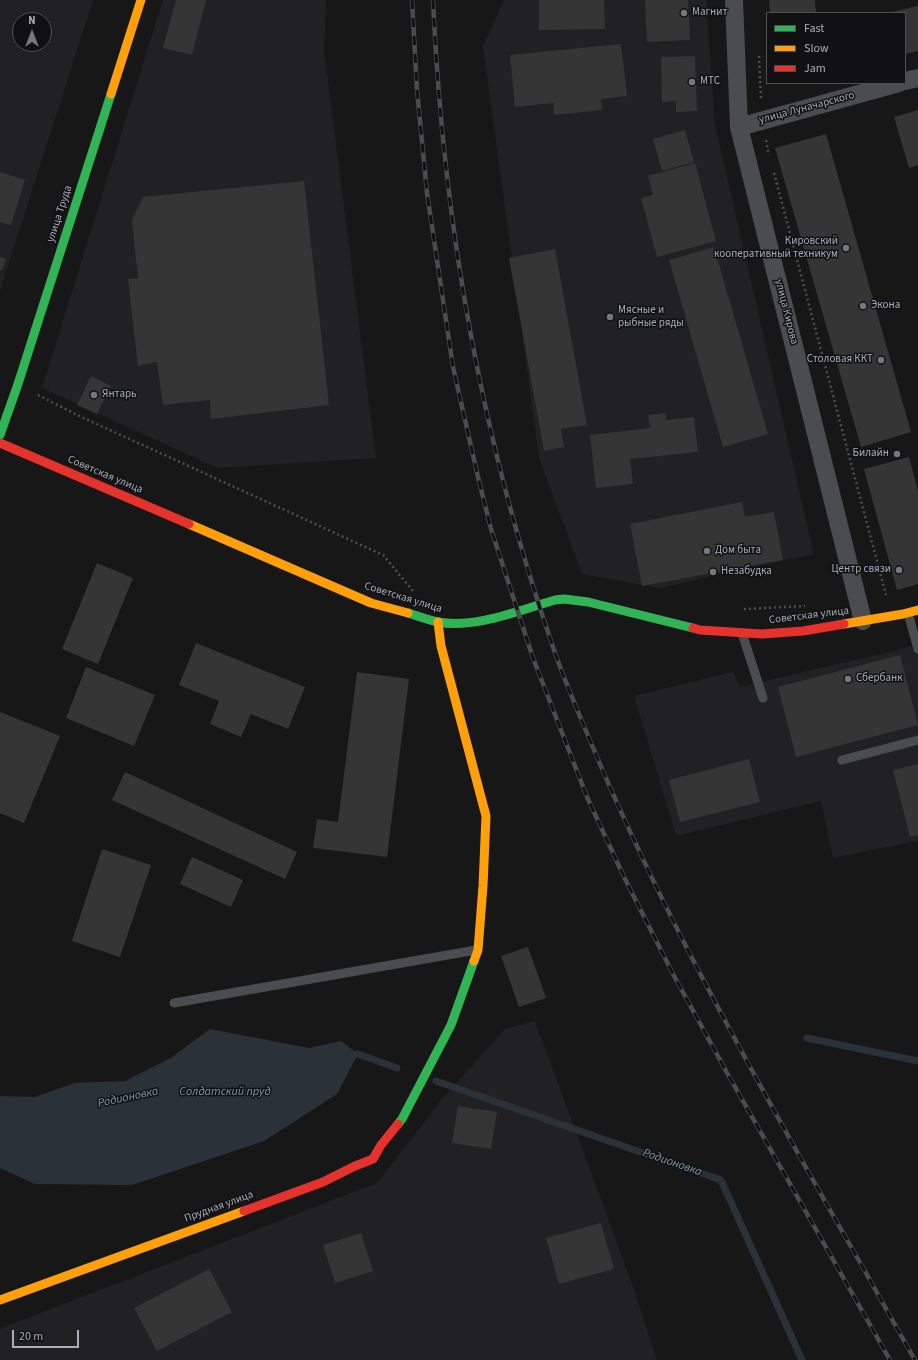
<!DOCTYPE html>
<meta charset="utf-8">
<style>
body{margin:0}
#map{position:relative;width:918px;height:1360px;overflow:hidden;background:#171717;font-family:"Source Sans 3",sans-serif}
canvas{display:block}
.legend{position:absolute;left:766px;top:12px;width:140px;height:72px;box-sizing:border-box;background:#111113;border:1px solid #4d4f55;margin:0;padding:5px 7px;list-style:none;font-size:12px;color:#a8adb8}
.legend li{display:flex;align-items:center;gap:8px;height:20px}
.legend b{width:20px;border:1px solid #4d4f55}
.north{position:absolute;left:12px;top:12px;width:40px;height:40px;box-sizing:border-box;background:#111113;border:1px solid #4d4f55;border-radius:50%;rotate:0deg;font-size:11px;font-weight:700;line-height:16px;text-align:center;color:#a8adb8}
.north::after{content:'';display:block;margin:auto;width:14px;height:18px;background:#757880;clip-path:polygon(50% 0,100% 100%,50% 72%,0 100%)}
.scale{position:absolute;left:12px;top:1330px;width:67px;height:18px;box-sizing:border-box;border:2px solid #a8adb8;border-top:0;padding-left:5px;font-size:12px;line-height:14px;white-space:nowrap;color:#a8adb8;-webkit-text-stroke:3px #111113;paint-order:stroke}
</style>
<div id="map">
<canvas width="918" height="1360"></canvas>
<ul class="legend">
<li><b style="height:5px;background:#30b455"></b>Fast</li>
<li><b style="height:5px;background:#ff9f0a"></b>Slow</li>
<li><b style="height:5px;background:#e5322d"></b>Jam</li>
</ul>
<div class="north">N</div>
<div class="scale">20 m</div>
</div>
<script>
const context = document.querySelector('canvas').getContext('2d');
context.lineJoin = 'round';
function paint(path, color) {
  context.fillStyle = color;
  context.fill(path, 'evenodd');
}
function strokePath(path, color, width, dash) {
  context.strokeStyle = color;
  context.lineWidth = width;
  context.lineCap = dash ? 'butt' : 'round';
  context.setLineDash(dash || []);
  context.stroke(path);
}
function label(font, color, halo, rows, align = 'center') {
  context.font = font + ' "Source Sans 3",sans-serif';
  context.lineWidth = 3;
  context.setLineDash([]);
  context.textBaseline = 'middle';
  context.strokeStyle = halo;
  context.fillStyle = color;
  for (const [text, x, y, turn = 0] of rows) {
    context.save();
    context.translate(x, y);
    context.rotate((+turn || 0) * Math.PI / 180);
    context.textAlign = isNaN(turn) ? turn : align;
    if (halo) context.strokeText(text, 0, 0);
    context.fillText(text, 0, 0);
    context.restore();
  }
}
const built = new Path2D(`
 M0 0H93L0 291ZM20 20H44V44H20Z
 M163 0H326L324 50 376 458 217 468 42 388Z
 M504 0H706L715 125 814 555 783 560 660 588 582 574 539 458 483 46Z
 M918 645V841L833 858 821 801 676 836 634 696 733 672 740 687Z
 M535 1021 630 1278 657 1360H0V1329L9 1325 377 1183 442 1099 505 1029Z`);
const water = new Path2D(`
 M210 1029 309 1048 341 1041 358 1054 337 1094 264 1141 132 1185 35 1184 0 1168V1096L35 1097 75 1083 125 1081 171 1058Z`);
const stream = new Path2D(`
 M807 1038 918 1061
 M350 1056 358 1054 397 1068
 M436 1081 721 1180 802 1360`);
const building = new Path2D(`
 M176 0H206L192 55 163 48Z
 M539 0H604L605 29 539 30Z
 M645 0H688L690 40 647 42Z
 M769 0H815L816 13H770Z
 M918 6V51L905 54V13L892 12Z
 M621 44 627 96 601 99 602 110 554 115 553 103 515 107 510 55Z
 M695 56 697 111 676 112V101L662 102 661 57Z
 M918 110V165L909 168 894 117Z
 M685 130 694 162 662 171 653 139Z
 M826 134 911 432 861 447 775 148Z
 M695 163 716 241 657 257 641 198 653 195 648 176Z
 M0 172 25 180 11 225 0 222Z
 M304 181 329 405 211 419 210 400 163 405 157 362 138 366 128 279 138 278 132 220 143 197Z
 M714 247 768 434 723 447 669 260Z
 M555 249 587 425 561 429 564 447 544 451 509 258Z
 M0 257 6 259 2 270H0Z
 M91 376 111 386 97 414 77 405Z
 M666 413V420L694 417 698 452 630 459 633 484 596 488 590 435 650 428 648 415Z
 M909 457 918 491V584L897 590 864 469Z
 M742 502 745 517 774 512 783 560 642 586 630 524Z
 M97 563 133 578 98 664 62 649Z
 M196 643 305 687 288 729 251 714 241 737 210 724 219 701 179 685Z
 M900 655 918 725 796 757 778 687Z
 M86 667 155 695 134 746 66 718Z
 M357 672 409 679 387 857 313 848 317 819 338 822Z
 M0 712 60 736 24 823 0 813Z
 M749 759 760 802 680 822 669 780Z
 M918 764V835L910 837 893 770Z
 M125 772 297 852 285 879 112 800Z
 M102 849 151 865 120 957 72 941Z
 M192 857 243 880 231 907 180 884Z
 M528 947 546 998 519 1007 501 956Z
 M458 1106 497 1112 491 1149 452 1143Z
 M601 1223 614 1269 559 1284 546 1238Z
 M361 1233 373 1271 335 1283 323 1245Z
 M209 1269 232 1312 157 1351 134 1308Z`);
const path = new Path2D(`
 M759 56 761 99
 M766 140 769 155
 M774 173 886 595
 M38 395 77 415 383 555 413 591
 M744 609 805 606`);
const lane = new Path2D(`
 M908 613 918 649
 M742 633 763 698
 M842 760 918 740
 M174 1003 476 950`);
const street = new Path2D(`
 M734 0 739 127 863 621
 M905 81 918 78
 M739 127 899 83`);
const fast = new Path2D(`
 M0 435 18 384 111 94
 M408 613C418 616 428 620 438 622 475 629 520 610 555 600L564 599 588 602 693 628
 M398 1124 402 1119 451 1025 474 961`);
const slow = new Path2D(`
 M111 94 141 0
 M189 524 371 603 408 613
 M438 622 441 646 486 816 483 886 478 950 474 961
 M844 624 903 614 918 610
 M0 1300 244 1211`);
const jam = new Path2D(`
 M0 443 189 524
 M693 628 700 630 762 634 803 631 844 624
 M244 1211 323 1182 355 1166 373 1159 381 1145 398 1124`);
const rail = new Path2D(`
 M412 0 417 90 427 193 453 367 478 477 491 529 533 658 587 797 625 879 673 974 726 1071 890 1360
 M433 0C443 223 480 436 553 647 564 680 578 711 591 743 625 824 663 903 704 981 751 1070 800 1158 850 1245 872 1283 893 1322 915 1360`);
const markers = [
 [684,13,4,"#757880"],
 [692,82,4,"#757880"],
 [846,248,4,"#757880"],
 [863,306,4,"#757880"],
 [610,317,4,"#757880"],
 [881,360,4,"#757880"],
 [94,395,4,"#757880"],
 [897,454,4,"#757880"],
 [707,551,4,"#757880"],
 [899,570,4,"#757880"],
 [713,572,4,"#757880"],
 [848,679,4,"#757880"]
];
const poiNames = [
 ["Магнит",692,13],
 ["МТС",700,82],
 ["Кировский",838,242,"right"],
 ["кооперативный техникум",838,255,"right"],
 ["Экона",871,306],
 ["Мясные и",618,311],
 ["рыбные ряды",618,324],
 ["Столовая ККТ",873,360,"right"],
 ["Янтарь",102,395],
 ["Билайн",889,454,"right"],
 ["Дом быта",715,551],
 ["Центр связи",891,570,"right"],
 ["Незабудка",721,572],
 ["Сбербанк",856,679]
];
const streetNames = [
 ["улица Луначарского",807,108,-15],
 ["улица Труда",60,214,-72],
 ["улица Кирова",786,312,76],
 ["Советская улица",105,475,23],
 ["Советская улица",403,598,17],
 ["Советская улица",809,616,-7],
 ["Прудная улица",219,1207,-20]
];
const waterNames = [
 ["Солдатский пруд",225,1092],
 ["Родионовка",128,1098,-12],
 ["Родионовка",672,1163,19]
];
paint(built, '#212123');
paint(water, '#2a3239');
strokePath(stream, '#2a3239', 7);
paint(building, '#353536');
strokePath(path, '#4d4e52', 2.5, [2, 3]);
strokePath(lane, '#4b4c50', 9);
strokePath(street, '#4b4c50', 18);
strokePath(fast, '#30b455', 9);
strokePath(slow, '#ff9f0a', 9);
strokePath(jam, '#e5322d', 9);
strokePath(rail, '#4b4c4f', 4.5);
strokePath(rail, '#111113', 3, [9]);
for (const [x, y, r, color] of markers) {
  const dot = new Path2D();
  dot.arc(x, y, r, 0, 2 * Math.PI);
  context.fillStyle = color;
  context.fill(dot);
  strokePath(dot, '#111113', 1.5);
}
label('11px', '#a8adb8', '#111113', poiNames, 'left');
label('11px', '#a8adb8', '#111113', streetNames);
label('italic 12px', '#7f9bb3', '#111113', waterNames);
</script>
